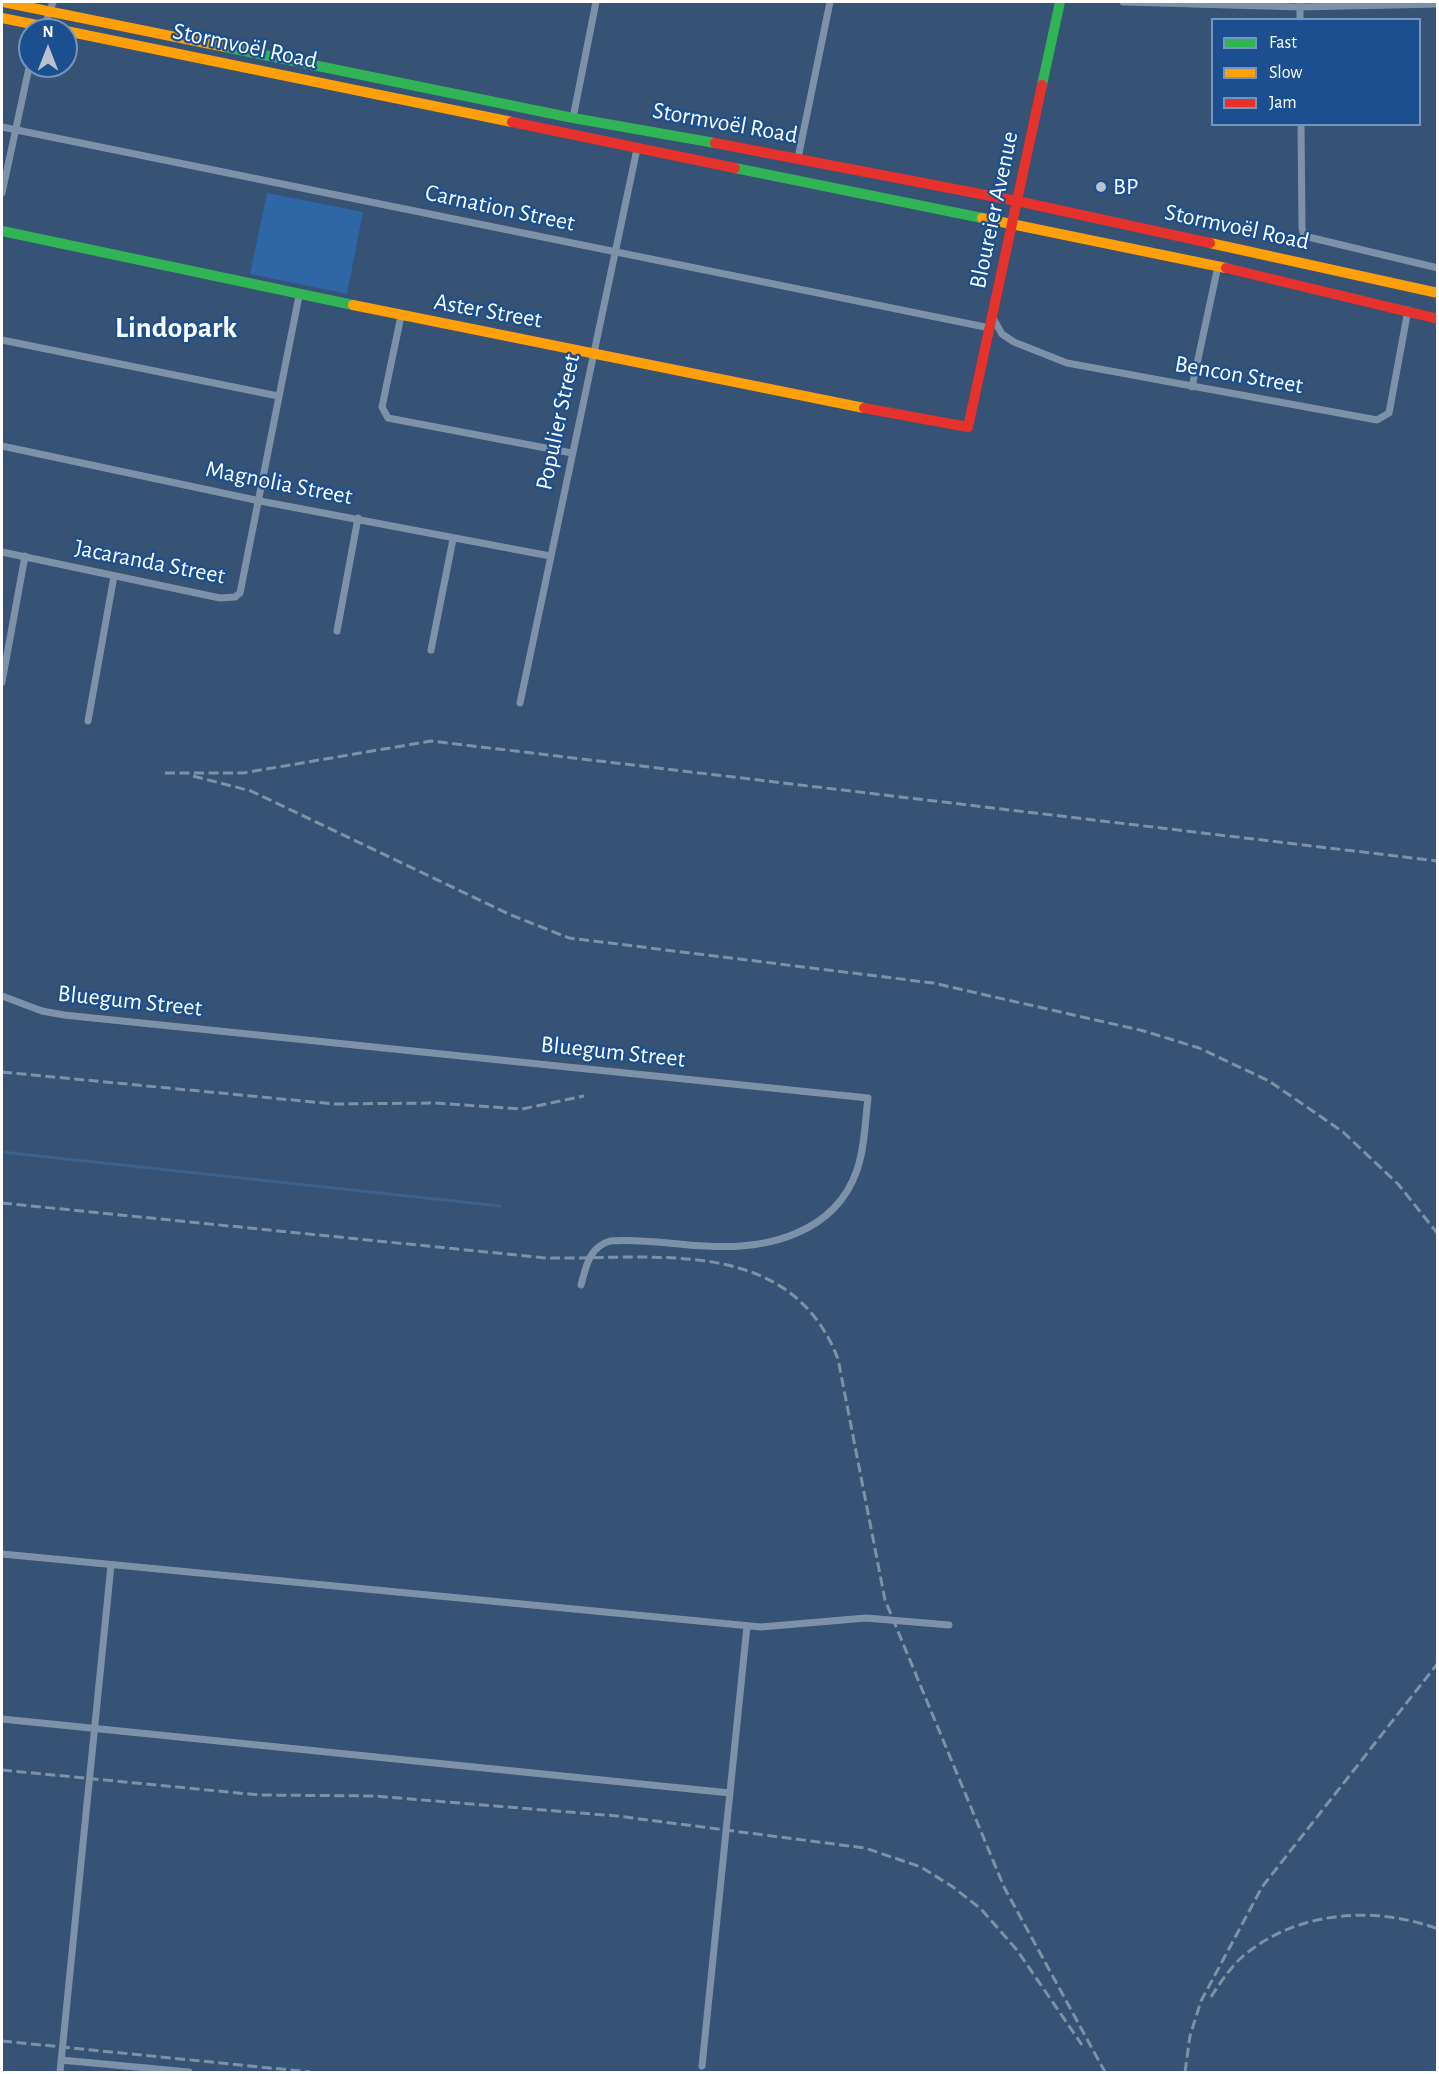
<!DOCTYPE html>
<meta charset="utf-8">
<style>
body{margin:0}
#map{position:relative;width:1439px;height:2074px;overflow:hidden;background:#365274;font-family:"Alegreya Sans",sans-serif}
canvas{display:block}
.frame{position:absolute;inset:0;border:3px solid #fff;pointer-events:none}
.legend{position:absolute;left:1211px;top:18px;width:210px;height:108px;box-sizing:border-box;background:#1b4f8f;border:2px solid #7695bc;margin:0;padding:8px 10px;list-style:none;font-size:18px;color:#fff}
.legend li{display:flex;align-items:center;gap:12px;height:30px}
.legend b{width:30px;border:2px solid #7695bc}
.north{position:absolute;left:18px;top:18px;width:60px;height:60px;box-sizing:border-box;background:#1b4f8f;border:2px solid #7695bc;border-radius:50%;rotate:0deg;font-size:16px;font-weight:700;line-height:24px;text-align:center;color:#fff}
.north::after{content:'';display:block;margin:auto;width:21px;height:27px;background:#b9c2ce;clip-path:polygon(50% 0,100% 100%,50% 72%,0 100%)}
</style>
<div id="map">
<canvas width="1439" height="2074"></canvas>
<div class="frame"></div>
<ul class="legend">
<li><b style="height:8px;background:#30b455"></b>Fast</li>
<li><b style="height:8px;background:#ff9f0a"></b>Slow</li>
<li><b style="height:8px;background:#e5322d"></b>Jam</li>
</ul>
<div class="north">N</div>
</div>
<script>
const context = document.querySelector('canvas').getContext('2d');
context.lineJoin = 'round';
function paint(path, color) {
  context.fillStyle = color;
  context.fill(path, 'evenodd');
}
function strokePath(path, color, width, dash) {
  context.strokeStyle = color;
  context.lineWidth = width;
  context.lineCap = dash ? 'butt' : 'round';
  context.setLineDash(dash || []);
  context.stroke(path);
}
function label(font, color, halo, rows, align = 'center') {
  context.font = font + ' "Alegreya Sans",sans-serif';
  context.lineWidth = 4.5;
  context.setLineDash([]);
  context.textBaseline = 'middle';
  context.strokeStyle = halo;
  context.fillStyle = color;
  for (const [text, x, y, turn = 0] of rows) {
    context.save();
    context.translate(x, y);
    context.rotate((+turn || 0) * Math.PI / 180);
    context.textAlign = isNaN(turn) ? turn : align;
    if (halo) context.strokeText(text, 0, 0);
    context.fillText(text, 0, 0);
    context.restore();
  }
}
const green = new Path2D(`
 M267 193 363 212 347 294 250 274Z`);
const stream = new Path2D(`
 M2 1152 500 1206`);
const street = new Path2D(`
 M1123 2 1300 7 1438 4
 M1300 2V20
 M44 28 53 2
 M573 118 596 2
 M1301 124 1302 228 1304 236 1438 268
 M2 127 990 328
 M798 158 830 2
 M2 193 30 63
 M401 316 382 407 388 418 572 453
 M994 320 1002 334 1014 342 1067 363 1377 420 1389 413 1408 310
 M2 340 278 396
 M1192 387 1218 266
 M2 446 260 501 550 556
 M2 552 220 598 235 597 240 593 299 296
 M337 631 358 518
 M431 650 453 539
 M2 682 25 556
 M520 703 637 149
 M88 721 114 576
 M2 996 42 1011 64 1015 868 1098C865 1121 865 1147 857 1170 835 1234 766 1250 706 1246 675 1245 641 1238 610 1241 589 1247 586 1267 581 1285
 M2 1554 761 1627 866 1618 949 1625
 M2 1719 730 1793
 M61 2060 189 2072
 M702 2066 747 1626
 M60 2072 111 1565`);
const fast = new Path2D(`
 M225 47 573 118 715 143
 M1042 85 1060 2
 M735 168 982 218
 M2 231 353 305`);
const slow = new Path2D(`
 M3 2 225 47
 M2 18 62 30
 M66 31 512 122
 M982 218 1226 268
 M1210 243 1438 293
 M353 305 864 408`);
const jam = new Path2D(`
 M512 122 735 168
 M715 143 1017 201 1210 243
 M1226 268 1438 319
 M864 408 968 427 1042 85`);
const rail = new Path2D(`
 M165 773H243L431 741 1438 861
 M193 776 251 791 511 915 569 938 933 983 1144 1031 1199 1048 1269 1081 1343 1132 1398 1184 1438 1234
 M2 1072 334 1104 435 1103 522 1109 584 1096
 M2 1203 546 1258C653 1260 790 1234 838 1359L885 1600 1004 1887 1105 2072
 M2 1770 259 1795 374 1796 617 1816 865 1848 921 1867 953 1887 981 1909 1017 1950 1082 2045
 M1211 1997C1220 1983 1230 1968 1242 1957 1296 1911 1373 1905 1438 1929
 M2 2041 310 2072
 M1185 2072 1190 2036 1201 2001 1262 1887 1438 1663`);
const markers = [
 [1101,187,6,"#b9c2ce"]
];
const streetNames = [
 ["Stormvoël Road",245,46,12],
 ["Stormvoël Road",725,123,10],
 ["Carnation Street",500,208,12],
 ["Bloureier Avenue",994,210,-78],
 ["Stormvoël Road",1237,227,12],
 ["Aster Street",488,311,10],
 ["Bencon Street",1239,375,10],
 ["Populier Street",558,422,-78],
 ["Magnolia Street",279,483,11],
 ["Jacaranda Street",150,562,11],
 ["Bluegum Street",130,1001,6],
 ["Bluegum Street",613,1052,6]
];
const poiNames = [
 ["BP",1113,187]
];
const districtNames = [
 ["Lindopark",176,328]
];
paint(green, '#2f66a5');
strokePath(stream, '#3b618d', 3);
strokePath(street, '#7d92a8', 7);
strokePath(fast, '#30b455', 10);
strokePath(slow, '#ff9f0a', 10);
strokePath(jam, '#e5322d', 10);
strokePath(rail, '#7e92a7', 3, [10, 4.5]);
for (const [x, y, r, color] of markers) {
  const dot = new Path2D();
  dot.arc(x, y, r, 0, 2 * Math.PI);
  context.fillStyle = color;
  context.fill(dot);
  strokePath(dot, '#1b4f8f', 2);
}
label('24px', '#fff', '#1b4f8f', streetNames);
label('24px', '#fff', '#1b4f8f', poiNames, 'left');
label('bold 30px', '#fff', '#1b4f8f', districtNames);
</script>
